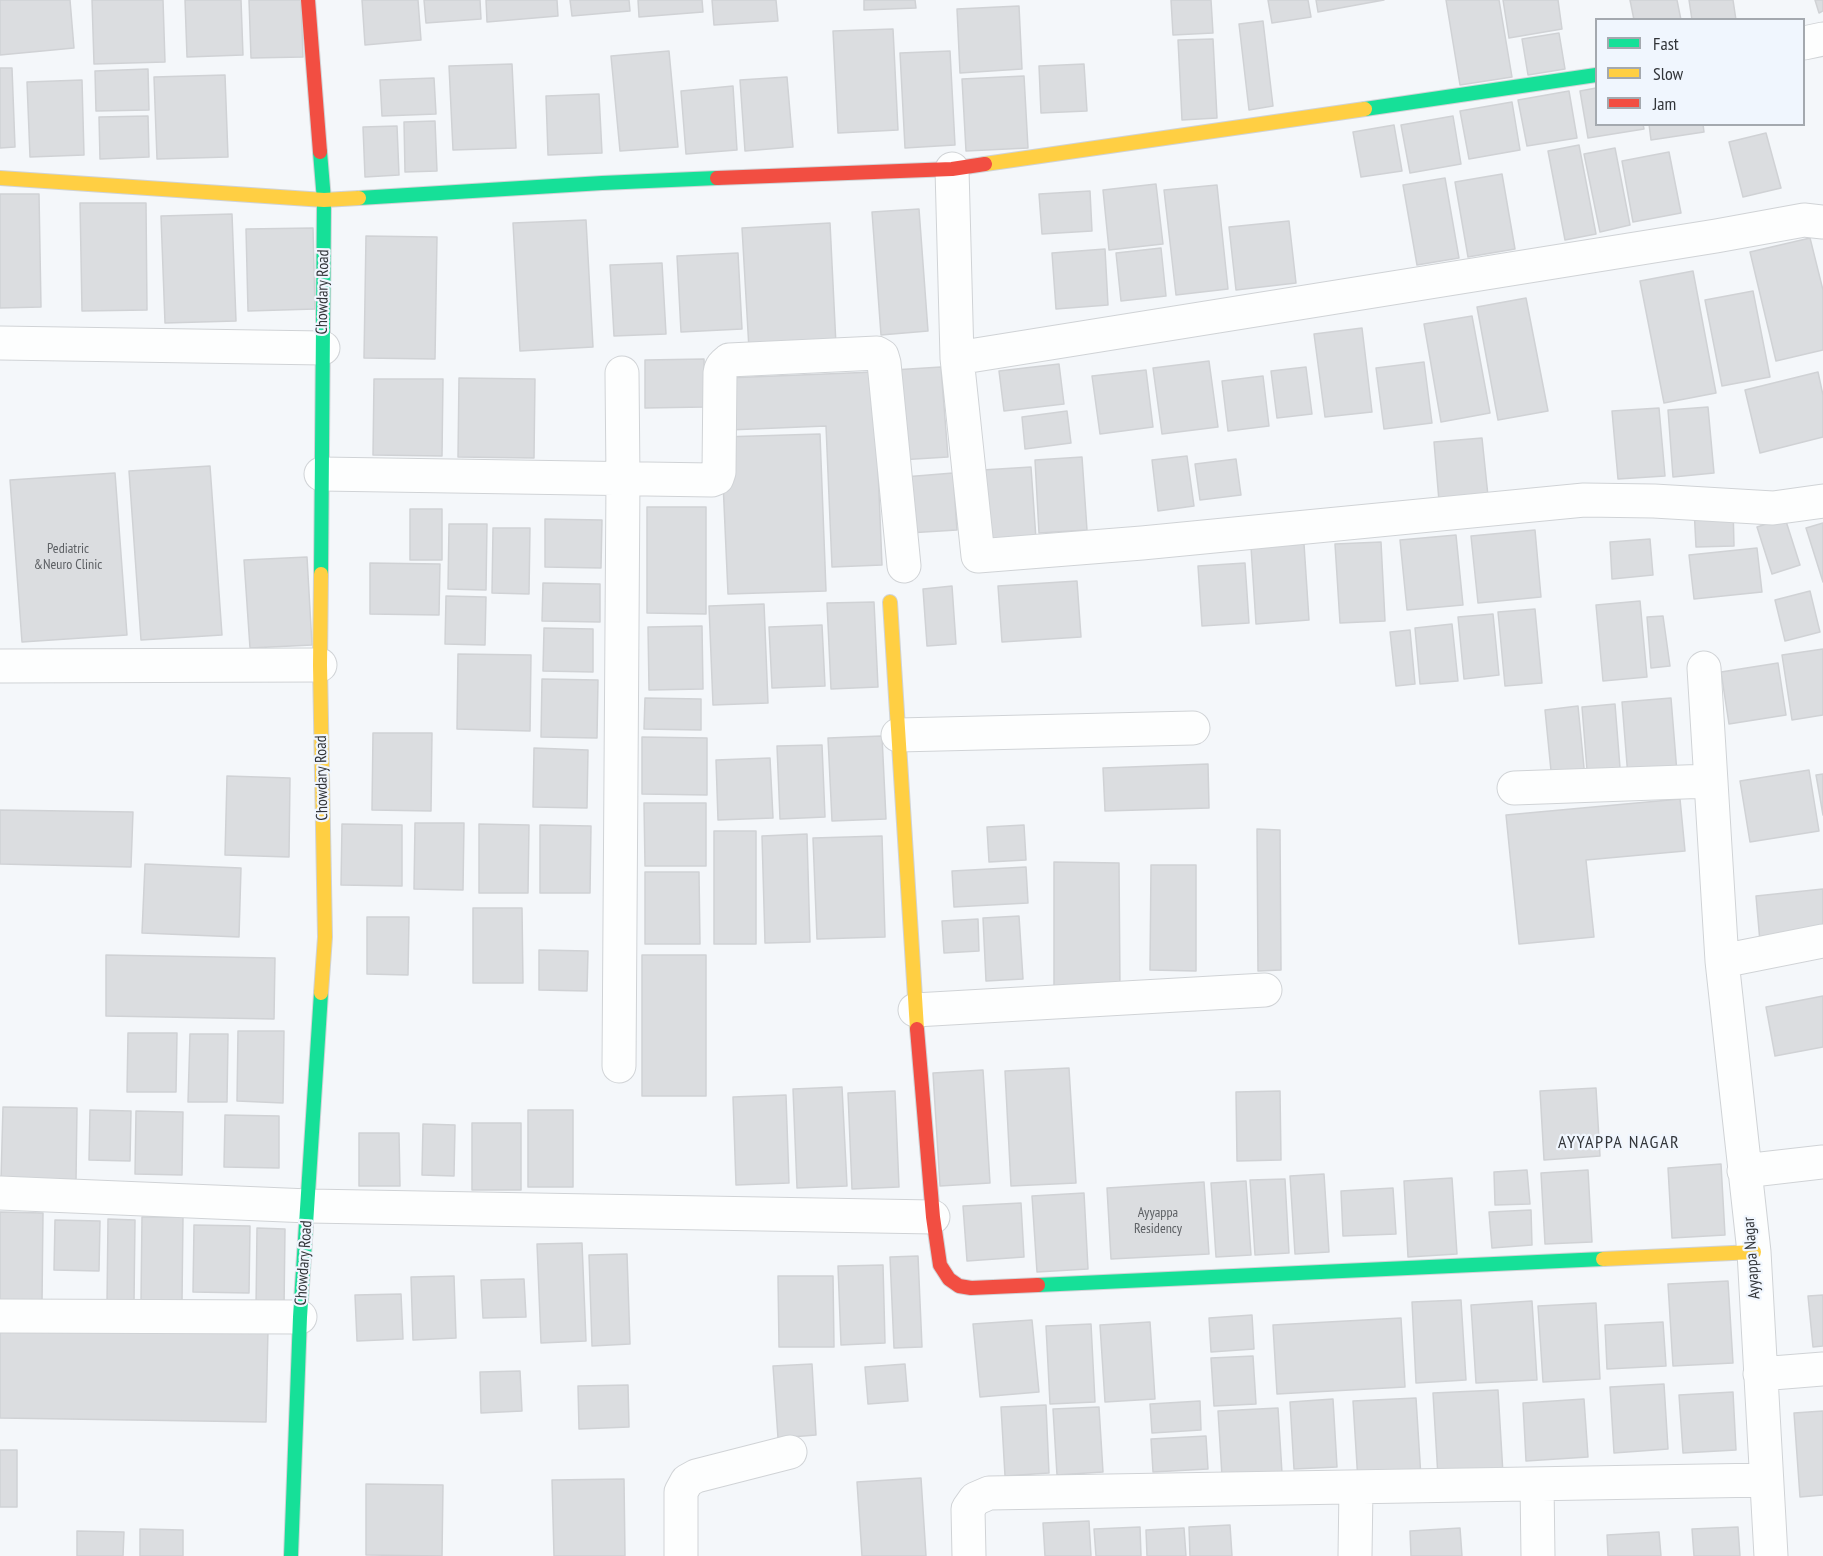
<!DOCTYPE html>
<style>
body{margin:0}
#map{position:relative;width:1823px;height:1556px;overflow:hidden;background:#f4f7fa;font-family:"PT Sans Narrow",sans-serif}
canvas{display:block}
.legend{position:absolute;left:1595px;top:18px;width:210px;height:108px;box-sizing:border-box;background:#f0f6fe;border:2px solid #a4a9af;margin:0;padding:8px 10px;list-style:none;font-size:18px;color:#323539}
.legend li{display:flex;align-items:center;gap:12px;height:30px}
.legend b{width:30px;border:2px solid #a4a9af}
</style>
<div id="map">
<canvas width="1823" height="1556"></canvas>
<ul class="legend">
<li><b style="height:8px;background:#16e098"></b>Fast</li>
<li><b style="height:8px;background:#ffcf43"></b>Slow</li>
<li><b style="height:8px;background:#f24e42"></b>Jam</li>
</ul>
</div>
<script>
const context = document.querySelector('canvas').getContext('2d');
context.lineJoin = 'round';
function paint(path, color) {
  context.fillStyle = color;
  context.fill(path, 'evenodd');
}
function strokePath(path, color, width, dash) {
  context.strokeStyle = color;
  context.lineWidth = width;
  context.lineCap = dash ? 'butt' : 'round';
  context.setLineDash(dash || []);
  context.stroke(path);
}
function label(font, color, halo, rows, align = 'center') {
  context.font = font + ' "PT Sans Narrow",sans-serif';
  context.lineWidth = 4.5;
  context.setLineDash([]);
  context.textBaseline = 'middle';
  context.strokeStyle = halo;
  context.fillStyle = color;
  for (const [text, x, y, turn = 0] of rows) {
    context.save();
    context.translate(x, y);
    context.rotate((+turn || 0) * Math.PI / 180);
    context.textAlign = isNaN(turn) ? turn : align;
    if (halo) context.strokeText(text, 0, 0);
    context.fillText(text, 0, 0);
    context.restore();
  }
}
const building = new Path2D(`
 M0 0H70L74 48 0 55Z
 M92 0H163L165 62 94 64Z
 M185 0H241L243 55 187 57Z
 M249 0H301L303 57 251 58Z
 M362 0H418L421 40 365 45Z
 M424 0H480L481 19 426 23Z
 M486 0H557L558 16 487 22Z
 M570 0H629L630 11 572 16Z
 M638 0H702L703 12 639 17Z
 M712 0H776L778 21 714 25Z
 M864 0H915L916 8 864 10Z
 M1171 0H1211L1213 33 1173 35Z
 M1268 0H1308L1311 17 1272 23Z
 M1316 0H1384L1318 12Z
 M1446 0H1499L1512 77 1460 85Z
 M1503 0H1558L1562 29 1509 38Z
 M1630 0H1677L1681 20H1634Z
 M1689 0H1733L1736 20H1692Z
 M1815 0H1823V11L1819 13Z
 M1019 6 1022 69 960 73 957 9Z
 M1263 21 1273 106 1249 110 1239 24Z
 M893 29 898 130 838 133 833 31Z
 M1559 33 1565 69 1528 75 1522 39Z
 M1213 39 1217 118 1182 120 1178 40Z
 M669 51 678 147 620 151 611 56Z
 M950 51 955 145 905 148 900 53Z
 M512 64 516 148 453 150 449 66Z
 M1084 64 1087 111 1041 113 1039 66Z
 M0 68H12L15 147 0 148Z
 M148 69 149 110 96 111 95 71Z
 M225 75 228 157 157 159 154 77Z
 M1024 76 1028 148 966 151 962 79Z
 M787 77 793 147 745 151 740 80Z
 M434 78 436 114 382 116 380 80Z
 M82 80 84 155 30 157 27 82Z
 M733 86 737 150 686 154 681 91Z
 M1596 88V124H1643L1644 129 1588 138 1580 91Z
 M1569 91 1577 138 1527 146 1518 100Z
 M599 94 602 153 548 155 546 96Z
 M1512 102 1520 150 1469 159 1460 111Z
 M148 116 149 157 100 159 99 117Z
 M1453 116 1461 164 1410 173 1401 125Z
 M435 121 437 171 405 172 404 122Z
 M1649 124H1703L1704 132 1651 140Z
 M1394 125 1402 171 1361 177 1353 132Z
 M397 126 399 175 365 177 363 127Z
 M1766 133 1781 188 1743 197 1729 142Z
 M1579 145 1596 234 1565 240 1548 151Z
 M1615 148 1630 225 1600 232 1584 154Z
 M1669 152 1681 213 1633 222 1622 161Z
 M1502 174 1515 249 1468 257 1455 182Z
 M1445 178 1459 258 1417 265 1403 185Z
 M1156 184 1163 244 1109 250 1103 190Z
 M1217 185 1228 289 1176 295 1164 190Z
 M1090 191 1092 231 1042 234 1039 194Z
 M0 194H39L41 307 0 308Z
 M80 203H146L147 310 82 311Z
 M919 209 928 331 881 335 872 212Z
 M232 214 236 321 165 323 161 216Z
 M586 220 593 347 520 351 513 223Z
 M1289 221 1296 283 1236 290 1229 227Z
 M830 223 836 345 749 349 742 228Z
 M313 228 315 309 248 311 246 229Z
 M366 236 437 237 435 359 364 358Z
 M1810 238 1823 290V350L1776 361 1750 252Z
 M1161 248 1166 296 1121 301 1116 253Z
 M1105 249 1108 305 1056 309 1052 253Z
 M738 253 742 329 681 332 677 256Z
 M662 263 666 334 614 336 610 265Z
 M1693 271 1716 393 1664 403 1640 281Z
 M1753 291 1770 377 1722 386 1705 300Z
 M1526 298 1548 411 1498 420 1477 307Z
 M1472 316 1490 413 1441 422 1424 324Z
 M1362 328 1372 412 1325 417 1314 334Z
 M704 359 705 407 645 408V360Z
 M1209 361 1218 427 1162 434 1153 368Z
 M1424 362 1432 423 1384 429 1376 368Z
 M1059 364 1064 404 1004 411 999 371Z
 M941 367 948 457 899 460 893 370Z
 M1306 367 1312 414 1277 418 1271 371Z
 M1146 370 1153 427 1100 434 1092 376Z
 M874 372 882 565 832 567 826 426 728 430 726 378Z
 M1818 372 1823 395V437L1760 453 1745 390Z
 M1263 376 1269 426 1228 431 1222 381Z
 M459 378 535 379 534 458 458 457Z
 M374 379H443L442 456 373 455Z
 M1708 407 1714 473 1673 477 1668 410Z
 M1659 408 1665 476 1618 479 1612 411Z
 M1067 411 1071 443 1025 449 1022 417Z
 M820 434 826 591 728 594 721 437Z
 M1482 438 1488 496 1439 501 1434 442Z
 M1187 456 1194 506 1158 511 1152 460Z
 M1082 457 1087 530 1039 533 1035 460Z
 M1236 459 1241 495 1200 500 1195 464Z
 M210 466 222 635 141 640 129 471Z
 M1031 467 1036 539 987 542 982 470Z
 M115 473 127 635 22 642 10 480Z
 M953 473 957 530 908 533 904 477Z
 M1733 506 1734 546 1696 547 1694 508Z
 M647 507H706V614L647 613Z
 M410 509H442V560H410Z
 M1785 518 1800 565 1772 574 1757 527Z
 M545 519 602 520 601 568 545 567Z
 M1823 523V582L1806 528Z
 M449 524H487L486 590 448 589Z
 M493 528H530L529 594 492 593Z
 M1535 530 1541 597 1478 603 1471 536Z
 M1456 535 1463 605 1407 610 1400 540Z
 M1650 539 1653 575 1612 579 1610 542Z
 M1381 542 1385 621 1340 623 1335 544Z
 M1304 544 1309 620 1256 624 1251 547Z
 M1757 548 1762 592 1694 599 1689 555Z
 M307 557 312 645 250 648 244 560Z
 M370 563 440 564 439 615 370 614Z
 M1245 563 1249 623 1202 626 1198 566Z
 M1077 581 1081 637 1002 642 998 586Z
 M543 583 600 584V622L542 621Z
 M952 586 956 644 927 646 923 589Z
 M1810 591 1820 632 1785 641 1775 600Z
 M446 596 486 597 485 645 445 644Z
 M1640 601 1647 677 1603 681 1596 605Z
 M874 602 878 687 831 689 827 603Z
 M764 604 768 703 713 705 709 606Z
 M1535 609 1542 683 1505 686 1498 612Z
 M1493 614 1499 675 1464 679 1458 617Z
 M1663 616 1670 666 1651 668 1647 617Z
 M1452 624 1458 681 1420 684 1415 628Z
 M822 625 825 686 772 688 769 627Z
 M702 626 703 689 649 690 648 627Z
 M544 628 593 629V672L543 671Z
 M1410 630 1415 684 1396 686 1390 632Z
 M1823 649V715L1792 720 1782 655Z
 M458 654 531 655 530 731 457 729Z
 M1778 663 1786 715 1729 724 1721 672Z
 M542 679 598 680 597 738 541 737Z
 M645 698 701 699V730L644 729Z
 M1671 698 1677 773 1628 777 1622 702Z
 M1615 704 1620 768 1587 770 1582 707Z
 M1578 706 1585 778 1552 781 1545 710Z
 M373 733H432L431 811 372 810Z
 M882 736 886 819 832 821 828 738Z
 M642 737 707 738V795L642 794Z
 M822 745 825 817 780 819 777 746Z
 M534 748 588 750 587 808 533 807Z
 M770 758 773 818 718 820 716 760Z
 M1208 764 1209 808 1105 811 1103 768Z
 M1809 770 1819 831 1750 842 1740 781Z
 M1823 774V815L1816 775Z
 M227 776 290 778 289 857 225 855Z
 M1680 799 1685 851 1586 860 1594 937 1519 944 1506 815Z
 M644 803H706V866H645Z
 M0 810 133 812 131 867 0 864Z
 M415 823H464L463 890 414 889Z
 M342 824 402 825V886L341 885Z
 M479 824 529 825 528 893H479Z
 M540 825 591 826 590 893H540Z
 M1024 825 1026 860 989 862 987 827Z
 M1257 829 1280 830 1281 970 1258 971Z
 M714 831H756V944H714Z
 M807 834 810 942 765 943 762 836Z
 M882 836 885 937 817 939 813 838Z
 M1054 862 1119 863 1120 991 1054 990Z
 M145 864 241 868 239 937 142 933Z
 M1151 865H1196V971L1150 970Z
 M1026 867 1028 903 954 907 952 871Z
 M645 872H699L700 944H645Z
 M1823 889V935L1760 942 1756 896Z
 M473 908H522L523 983H473Z
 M1019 916 1023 979 986 981 983 918Z
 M367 917H409L408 975 367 974Z
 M978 919 979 951 944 953 942 921Z
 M539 950 588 951 587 991 539 990Z
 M106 955 275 958 274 1019 106 1016Z
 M642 955H706V1096H642Z
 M1823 996V1047L1775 1056 1766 1007Z
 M238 1031H284L283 1103 237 1101Z
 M128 1033H177L176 1092H127Z
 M190 1034H228L227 1102H188Z
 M1069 1068 1076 1183 1011 1186 1005 1071Z
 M983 1070 990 1183 940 1186 933 1073Z
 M842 1087 847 1186 797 1188 793 1089Z
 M1596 1088 1600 1156 1544 1160 1540 1091Z
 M895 1091 899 1187 852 1189 848 1093Z
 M1280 1091 1281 1160 1237 1161 1236 1092Z
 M786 1095 789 1183 736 1185 733 1097Z
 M3 1107 77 1108 76 1181 1 1180Z
 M90 1110 131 1111 130 1161 89 1160Z
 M528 1110H573V1187H528Z
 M136 1111 183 1112 182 1175 135 1174Z
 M225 1115 279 1116V1168L224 1167Z
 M472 1123H521V1190H472Z
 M423 1124 455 1125 454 1176 422 1175Z
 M359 1133H399L400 1186H359Z
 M1721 1164 1725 1235 1672 1238 1668 1168Z
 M1527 1170 1530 1204 1495 1205 1494 1172Z
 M1588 1170 1592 1242 1545 1244 1541 1173Z
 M1324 1174 1329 1252 1295 1254 1290 1176Z
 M1452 1178 1457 1254 1408 1257 1404 1181Z
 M1285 1179 1289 1253 1255 1255 1250 1180Z
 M1246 1181 1251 1255 1216 1257 1211 1183Z
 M1204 1182 1209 1254 1111 1259 1107 1188Z
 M1393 1188 1396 1234 1343 1236 1341 1191Z
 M1084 1193 1088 1269 1037 1272 1032 1196Z
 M1021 1203 1024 1257 967 1261 963 1206Z
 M1531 1210 1532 1245 1492 1248 1489 1212Z
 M0 1212 43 1213 42 1303H0Z
 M142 1217H183L182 1302 141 1301Z
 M108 1219 135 1220 134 1303H107Z
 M55 1220 100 1221 99 1271 54 1270Z
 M194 1225 250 1226 249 1293 193 1292Z
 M257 1228 285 1229 284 1309 256 1308Z
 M582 1243 586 1341 541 1343 537 1244Z
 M627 1254 630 1344 592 1346 589 1255Z
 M918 1256 922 1347 894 1348 890 1257Z
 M883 1265 885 1343 841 1345 838 1266Z
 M454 1276 456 1338 413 1340 411 1277Z
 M778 1276H833L834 1347H779Z
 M524 1279 526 1317 483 1318 481 1280Z
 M1728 1281 1733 1363 1673 1366 1668 1284Z
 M401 1294 403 1339 357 1341 355 1295Z
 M1823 1295V1346L1813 1347 1808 1296Z
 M1461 1300 1466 1380 1416 1383 1412 1302Z
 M1532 1301 1537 1380 1476 1383 1471 1305Z
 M1596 1303 1600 1379 1543 1382 1538 1306Z
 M1252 1315 1254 1349 1211 1352 1209 1318Z
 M1401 1318 1405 1387 1277 1394 1273 1325Z
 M1032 1320 1039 1392 980 1397 973 1324Z
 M1150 1322 1155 1399 1105 1402 1100 1325Z
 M1663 1322 1666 1366 1607 1369 1605 1325Z
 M0 1324 268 1329 266 1422 0 1418Z
 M1091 1324 1095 1402 1050 1404 1046 1326Z
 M1253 1356 1256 1404 1214 1406 1211 1358Z
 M812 1364 816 1435 778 1438 773 1366Z
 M905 1364 908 1401 868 1404 865 1367Z
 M520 1371 522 1411 481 1413 480 1372Z
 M1664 1384 1668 1449 1614 1453 1610 1387Z
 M628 1385 629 1427 579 1429 578 1386Z
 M1498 1390 1503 1474 1438 1477 1433 1393Z
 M1733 1392 1736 1450 1683 1453 1679 1395Z
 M1416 1398 1421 1478 1358 1482 1353 1401Z
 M1333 1399 1337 1467 1294 1469 1290 1402Z
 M1584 1399 1588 1457 1526 1461 1523 1403Z
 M1200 1401 1201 1430 1152 1433 1150 1404Z
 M1046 1405 1049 1473 1005 1476 1001 1407Z
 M1099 1407 1103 1472 1057 1475 1053 1409Z
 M1278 1408 1282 1473 1222 1476 1218 1411Z
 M1823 1411V1495L1800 1497 1794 1413Z
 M1206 1436 1208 1469 1153 1472 1151 1439Z
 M0 1450H17V1507H0Z
 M921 1478 926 1556H862L857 1482Z
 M624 1479 625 1556H554L552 1480Z
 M366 1484 443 1485 442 1556 366 1555Z
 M1089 1521 1091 1556H1045L1043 1523Z
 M1230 1525 1232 1556H1190L1189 1527Z
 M1140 1527 1141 1556H1096L1094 1529Z
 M1738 1527 1740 1556H1694L1692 1529Z
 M1184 1528 1186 1556H1147L1146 1530Z
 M1460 1528 1462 1556H1411L1410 1531Z
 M140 1529 183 1530V1556H140Z
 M77 1531 124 1532 123 1556H77Z
 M1659 1532 1661 1556H1608L1607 1535Z`);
const street = new Path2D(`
 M1804 43 1823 39
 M952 169 957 358 978 556 1142 543 1584 500 1654 501 1773 508 1823 501
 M0 343 323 348
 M957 358 1716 236 1804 220 1823 222
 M321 474 712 480 717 478 719 472 720 373C721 366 724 364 729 360L877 353 882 356 884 363 904 566
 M0 666 320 665
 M1704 668 1722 961 1754 1252 1771 1556
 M898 735 1193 728
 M1514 788 1711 781
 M1722 961 1823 941
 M915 1010 1265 990
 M619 1066 623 479 622 373
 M1744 1171 1823 1162
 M0 1193 309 1206 933 1217
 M0 1316 300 1317
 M1760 1374 1823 1369
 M1537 1484 1538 1556
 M681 1556V1492L687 1481 696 1476 790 1452
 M969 1556 968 1509 975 1499 989 1493 1766 1480
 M1355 1556 1356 1488`);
const fast = new Path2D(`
 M1365 109 1596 75
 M320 152 324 200 321 574
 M359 198 602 183 717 178
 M1038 1285 1603 1259
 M291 1556 300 1317 321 993`);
const slow = new Path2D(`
 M985 164 1365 109
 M0 178 324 200 359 198
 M321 574 320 665 325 937 321 993
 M890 602 917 1029
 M1603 1259 1754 1252`);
const jam = new Path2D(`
 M308 0 320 152
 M717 178 952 169 985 164
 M917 1029 933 1217 940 1265 949 1279 959 1286 971 1288 1038 1285`);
const numberNames = [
 ["Pediatric",68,549],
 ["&Neuro Clinic",68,565],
 ["Ayyappa",1158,1213],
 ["Residency",1158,1229]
];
const streetNames = [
 ["Chowdary Road",323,292,-89],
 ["Chowdary Road",322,778,-91],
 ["Ayyappa Nagar",1752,1258,-94],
 ["Chowdary Road",304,1263,-86]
];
const neighbourhoodNames = [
 ["AYYAPPA NAGAR",1619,1143]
];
paint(building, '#dbdde0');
strokePath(building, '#d0d2d5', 1.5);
strokePath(street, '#d0d3d6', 35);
strokePath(fast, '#d0d3d6', 16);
strokePath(slow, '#d0d3d6', 16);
strokePath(jam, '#d0d3d6', 16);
strokePath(street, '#fdfefe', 33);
strokePath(fast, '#16e098', 14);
strokePath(slow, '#ffcf43', 14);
strokePath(jam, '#f24e42', 14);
label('14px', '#5d6064', null, numberNames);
label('16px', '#323539', '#f0f6fe', streetNames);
context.letterSpacing = '1.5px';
label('18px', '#323539', '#f0f6fe', neighbourhoodNames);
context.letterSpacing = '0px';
</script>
